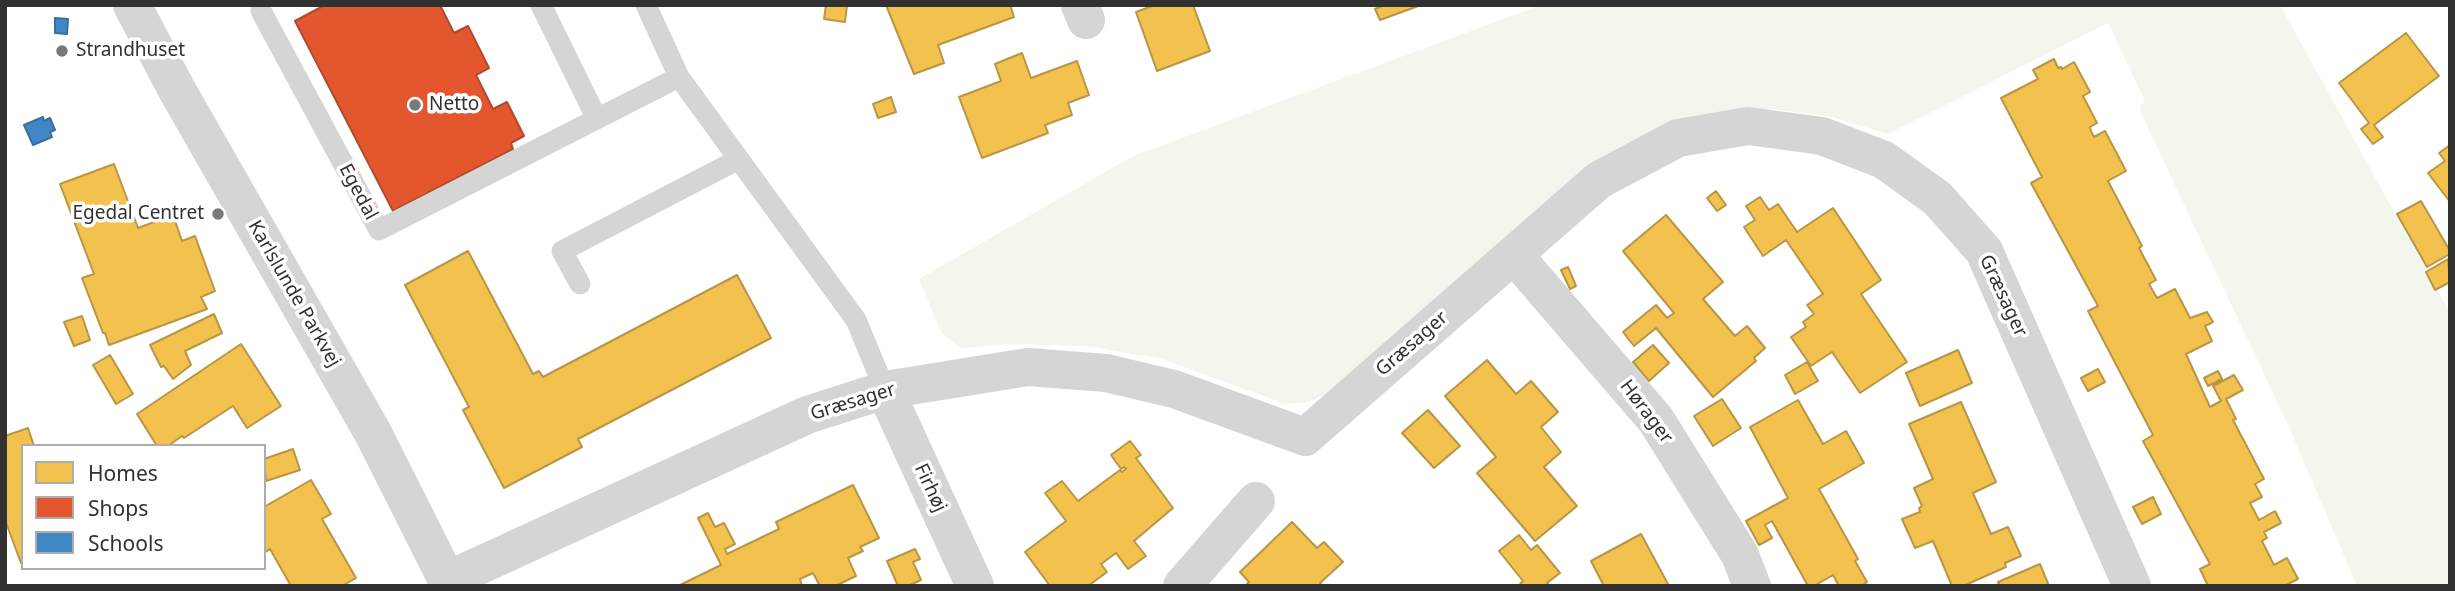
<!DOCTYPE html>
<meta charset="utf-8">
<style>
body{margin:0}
#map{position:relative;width:2455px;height:591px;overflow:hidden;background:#fff;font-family:"Noto Sans",sans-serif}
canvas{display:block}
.frame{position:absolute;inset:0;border:7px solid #313131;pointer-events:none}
.legend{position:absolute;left:21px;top:444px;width:245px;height:126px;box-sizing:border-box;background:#fff;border:2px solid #adadad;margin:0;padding:9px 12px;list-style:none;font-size:21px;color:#313131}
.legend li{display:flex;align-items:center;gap:14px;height:35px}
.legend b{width:35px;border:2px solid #adadad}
</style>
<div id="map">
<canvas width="2455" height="591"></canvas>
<div class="frame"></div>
<ul class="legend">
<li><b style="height:19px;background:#f2c14e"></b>Homes</li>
<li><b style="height:19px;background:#e4572e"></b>Shops</li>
<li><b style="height:19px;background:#3f88c5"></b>Schools</li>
</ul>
</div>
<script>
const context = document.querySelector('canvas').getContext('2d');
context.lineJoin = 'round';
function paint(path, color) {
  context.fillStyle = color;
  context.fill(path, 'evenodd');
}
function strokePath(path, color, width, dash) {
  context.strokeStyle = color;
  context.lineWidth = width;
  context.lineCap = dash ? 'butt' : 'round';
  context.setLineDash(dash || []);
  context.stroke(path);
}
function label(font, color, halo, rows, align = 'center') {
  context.font = font + ' "Noto Sans",sans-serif';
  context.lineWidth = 7;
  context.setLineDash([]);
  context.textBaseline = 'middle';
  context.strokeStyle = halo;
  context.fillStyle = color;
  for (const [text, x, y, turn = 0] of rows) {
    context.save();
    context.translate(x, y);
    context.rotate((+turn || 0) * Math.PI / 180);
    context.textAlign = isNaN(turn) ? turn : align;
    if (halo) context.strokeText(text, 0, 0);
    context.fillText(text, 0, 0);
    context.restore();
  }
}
const green = new Path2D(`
 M1541 5H2280L2450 313V586H2357L2288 425 2139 109 2145 101 2108 23 1888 134 1832 117 1773 109 1717 114 1337 388 1310 402 1285 404 1162 359 1087 346 1010 344 960 348 941 332 919 279 1133 156Z`);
const homes = new Path2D(`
 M826 5H847L845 22 824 19Z
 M886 5H1010L1014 17 938 45 944 63 914 74Z
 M1155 5H1193L1210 51 1157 71 1136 12Z
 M1384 5H1421L1380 20 1375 9Z
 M2406 33 2439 76 2374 125 2383 137 2373 144 2361 129 2369 123 2339 83Z
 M1022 53 1031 78 1077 61 1089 95 1068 103 1072 115 1045 125 1048 133 982 158 959 97 1001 81 995 64Z
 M2054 59 2058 68 2061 67 2062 69 2074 62 2090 92 2083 96 2097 123 2090 127 2091 131 2094 137 2105 131 2126 171 2108 181 2142 246 2139 248 2156 280 2149 284 2157 298 2175 289 2190 318 2207 312 2213 322 2205 326 2212 341 2186 354 2210 407 2221 401 2213 386 2234 375 2243 390 2226 399 2236 419 2233 420 2264 479 2255 484 2262 497 2250 503 2259 520 2275 511 2281 523 2264 532 2267 538 2262 541 2274 565 2287 558 2298 579 2284 586H2208L2200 569 2210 564 2143 441 2153 435 2088 311 2098 306 2031 183 2042 177 2001 98 2038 79 2033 70Z
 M891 97 896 112 878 118 873 104Z
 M2450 145V202L2428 173 2445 161 2439 153Z
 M114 164 138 228 173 215 182 241 195 236 215 291 201 297 207 309 109 345 105 333H103L82 278 94 274 60 184Z
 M1716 191 1726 205 1717 211 1707 198Z
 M1760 197 1769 210 1778 204 1797 232 1833 208 1881 280 1861 294 1907 362 1860 393 1832 352 1811 366 1791 337 1806 327 1803 322 1814 314 1807 305 1823 294 1786 240 1763 256 1744 227 1755 220 1746 206Z
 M2421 201 2450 251V254L2427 267 2397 214Z
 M1666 215 1723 282 1703 299 1735 336 1747 326 1765 348 1754 358 1756 361 1713 397 1656 328 1634 346 1623 332 1656 305 1667 318 1674 313 1623 251Z
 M468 251 533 374 539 371 543 377 737 275 771 338 578 439 582 447 504 488 463 410 469 407 405 285Z
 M2448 259 2450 282 2435 290 2426 272Z
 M1568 267 1576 286 1570 289 1561 270Z
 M214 314 222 333 185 351 191 365 173 379 164 366 161 367 150 345Z
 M82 316 90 340 74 346 64 322Z
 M241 344 281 406 247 428 233 406 184 438 182 436 168 446H157L137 414Z
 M1653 345 1669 363 1649 381 1633 362Z
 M1958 350 1972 383 1920 406 1906 373Z
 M110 355 133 394 116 404 93 365Z
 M1487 360 1516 394 1531 381 1558 412 1541 427 1561 452 1544 467 1577 506 1535 541 1477 473 1496 457 1445 396Z
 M1807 362 1818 381 1795 394 1785 375Z
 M2098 369 2105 382 2088 391 2081 378Z
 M2218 371 2222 379 2208 386 2204 378Z
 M1722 399 1741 428 1713 446 1694 416Z
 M1798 400 1823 444 1846 431 1864 463 1819 489 1858 559 1855 561 1867 582 1861 586H1839L1833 575 1814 586H1808L1772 521 1765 525 1772 538 1759 545 1746 521 1788 498 1750 427Z
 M1961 402 1996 482 1973 493 1991 534 2008 527 2021 556 2005 563 2006 567 1963 586H1952L1933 541 1915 548 1902 519 1920 512 1919 508 1922 506 1914 488 1933 479 1909 424Z
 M1428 410 1460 446 1434 468 1402 433Z
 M28 428 34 446H23V562L21 563 5 520V436Z
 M1130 441 1141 455 1136 458 1173 508 1134 541 1146 556 1128 569 1116 553 1101 564 1107 572 1088 586H1050L1025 552 1066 521 1045 493 1062 481 1078 501 1120 470 1122 472 1126 469 1124 467 1121 469 1111 455Z
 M293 449 300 470 266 481 264 459Z
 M311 480 331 514 322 519 356 578 342 586H291L270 549 264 553V507Z
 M853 485 879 538 860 547 863 551 848 558 856 576 835 586H820L813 573 800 579 802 586H678L721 565 698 518 708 513 715 527 724 523 735 544 725 549 727 554 779 529 776 522Z
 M2153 497 2161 514 2142 524 2133 507Z
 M1292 522 1317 548 1324 542 1343 562 1320 583 1323 586H1245L1249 582 1240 572Z
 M1641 534 1669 586H1604L1591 561Z
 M1519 535 1531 550 1537 545 1560 573 1547 583 1550 586H1521L1520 584 1523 581 1499 551Z
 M915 549 920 559 913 562 921 580 908 586H898L887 561Z
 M2040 564 2049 586H1995L1999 584 1998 582Z`);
const shops = new Path2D(`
 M325 5H440L454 33 468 26 489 68 476 75 493 109 507 102 524 136 511 143 513 149 393 211 295 21Z`);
const schools = new Path2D(`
 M55 18 68 19 67 34 55 33Z
 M43 117 44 121 50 118 55 130 50 132 52 137 33 145 24 125Z`);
const service = new Path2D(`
 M541 5 597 119
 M646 5 679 77 856 320 885 390
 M261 11 379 230 679 77
 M580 284 562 251 739 159`);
const minor = new Path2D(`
 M1080 5 1086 20
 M1514 255 1656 420 1740 555 1752 586
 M885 390 975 586
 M448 580 807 415 885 390 1028 367 1106 373 1174 389 1305 437 1599 180 1678 138 1748 126 1822 136 1884 160 1937 198 1984 251 2132 586
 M1182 586 1256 501`);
const tertiary = new Path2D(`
 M132 5 177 90 373 433 450 586`);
const markers = [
 [62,51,7,"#797979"],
 [415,105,7,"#797979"],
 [218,214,7,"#797979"]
];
const poiNames = [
 ["Strandhuset",76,51],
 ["Netto",429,105],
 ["Egedal Centret",204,214,"right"]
];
const streetNames = [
 ["Egedal",358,192,62],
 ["Karlslunde Parkvej",294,294,60],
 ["Græsager",2003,296,65],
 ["Græsager",1412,344,-41],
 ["Græsager",853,402,-17],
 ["Hørager",1646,412,53],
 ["Firhøj",930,488,65]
];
paint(green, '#f3f6ed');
paint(homes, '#f2c14e');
strokePath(homes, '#b89645', 2);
paint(shops, '#e4572e');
strokePath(shops, '#ae4c2f', 2);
paint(schools, '#3f88c5');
strokePath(schools, '#3b6e99', 2);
strokePath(service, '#d5d5d5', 21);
strokePath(minor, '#d5d5d5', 38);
strokePath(tertiary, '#d5d5d5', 38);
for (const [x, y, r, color] of markers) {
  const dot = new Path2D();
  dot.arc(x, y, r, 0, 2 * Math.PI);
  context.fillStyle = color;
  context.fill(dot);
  strokePath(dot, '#fff', 2.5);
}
label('19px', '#313131', '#fff', poiNames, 'left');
label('19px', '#313131', '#fff', streetNames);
</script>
